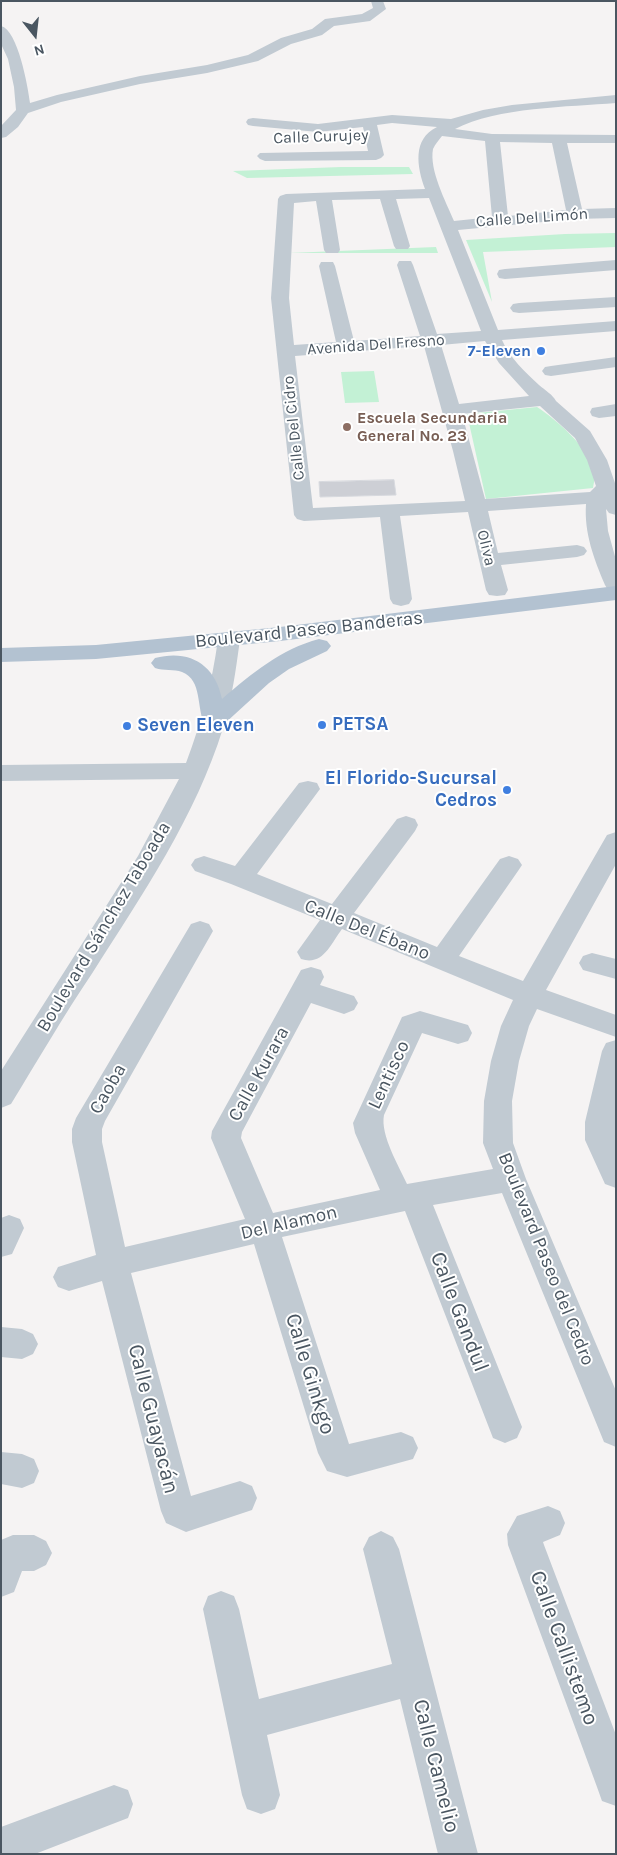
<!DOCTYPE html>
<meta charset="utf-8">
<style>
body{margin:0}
#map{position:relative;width:617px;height:1855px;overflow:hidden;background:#f5f3f3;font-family:Karla,sans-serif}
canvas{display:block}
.frame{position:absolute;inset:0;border:2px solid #4a5661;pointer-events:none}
.north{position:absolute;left:10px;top:10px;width:50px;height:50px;-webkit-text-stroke:4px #fff;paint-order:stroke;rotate:164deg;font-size:14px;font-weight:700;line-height:20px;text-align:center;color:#4a5661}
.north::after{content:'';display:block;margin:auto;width:18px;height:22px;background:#4a5661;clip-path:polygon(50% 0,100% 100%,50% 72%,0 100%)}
</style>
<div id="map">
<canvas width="617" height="1855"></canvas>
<div class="frame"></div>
<div class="north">N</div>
</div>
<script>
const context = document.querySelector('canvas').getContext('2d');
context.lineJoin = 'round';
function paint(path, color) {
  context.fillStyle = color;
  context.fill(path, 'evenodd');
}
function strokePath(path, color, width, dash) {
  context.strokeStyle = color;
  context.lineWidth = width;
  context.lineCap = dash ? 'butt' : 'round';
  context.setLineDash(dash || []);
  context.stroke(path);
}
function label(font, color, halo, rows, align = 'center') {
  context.font = font + ' Karla,sans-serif';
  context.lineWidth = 4;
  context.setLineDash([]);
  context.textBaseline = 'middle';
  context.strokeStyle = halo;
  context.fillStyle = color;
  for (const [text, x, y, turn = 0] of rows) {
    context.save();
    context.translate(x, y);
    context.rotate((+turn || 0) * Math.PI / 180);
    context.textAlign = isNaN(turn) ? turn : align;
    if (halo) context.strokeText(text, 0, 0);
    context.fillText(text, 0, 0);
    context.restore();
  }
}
const green = new Path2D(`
 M341 167H409L413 174 247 178 233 171Z
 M616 233V247L483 252 492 302 466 240 565 234Z
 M436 247 438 253H289Z
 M374 371 379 402 345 403 341 372Z
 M537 407C557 420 586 446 594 468 596 474 594 482 593 488L486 499 467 414Z`);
const building = new Path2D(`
 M394 480 396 495 320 497 319 482Z`);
const minor = new Path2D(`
 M371 1H383L386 9 370 21 334 26 322 35 291 44 258 61 207 73 140 84 61 102 28 113 18 127 6 137 1 138V126L16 110 14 87 8 59 1 44V26C18 30 28 87 30 103L57 95 140 76 207 65 248 55 281 38 312 29 325 19 362 14 373 8Z
 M616 95V103C569 107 497 107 455 129L492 134 616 135V143H567L582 209 616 208V218L575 219 458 230 498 330 616 321V331L502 340C509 357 526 373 539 385 545 390 553 395 556 401L590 431 607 460 616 486V515L609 513 606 509 608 531 616 560V591L608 590 605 585C594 559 584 533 586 504L488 511 498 553 577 545 584 547 587 551 584 555 577 557 501 565 508 590 505 595 497 596 489 595 486 590 468 512 400 516 412 599 409 604 401 606 393 604 390 599 380 517 304 521 297 519 294 515 271 298 278 199 280 196 286 194 425 189C417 167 412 139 437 127L392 123 377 125 384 155 381 158 376 160 265 161 260 159 257 156 260 153 368 151 363 127 318 132 253 126 248 125 246 122 248 119 253 118 318 124 392 115 451 119 483 110 512 105ZM442 136 485 141 492 217 454 221C446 202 429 170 433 149 435 144 439 140 442 136ZM500 142 552 143 566 210 508 216ZM429 198 481 331 437 334 413 265 411 261H399L397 265 420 336 354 341 335 266 333 262H321L319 266 336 342 294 345 289 298 294 203 316 201 324 250 326 253H338L340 250 332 200 380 199 394 246 396 249H408L410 246 396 199ZM485 341 499 363 529 396 459 404 441 345ZM424 346 453 451 465 501 313 508 295 356ZM540 406 575 438 587 460 596 486 590 492 485 499 462 414Z
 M616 260V270L505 279 499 278 497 274 499 270 505 269Z
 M616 297V307L519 313 513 312 510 308 513 304 519 303Z
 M616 357V367L551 376 545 375 542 371 545 367 551 366Z
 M616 404V416L599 418 592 416 590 412 592 408Z
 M229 632 237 634 240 639C236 669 232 699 223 728 196 816 142 895 93 972 64 1015 38 1060 11 1104L1 1108V1071L138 856 179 779 1 781V765L186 763C202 720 212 684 218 639L221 634Z
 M308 781 317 783 320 789 257 874 332 904 397 819 406 816 415 819 418 825 415 831 354 913 437 947 500 859 509 856 518 859 522 865 518 871 459 956 523 981 607 835 616 832V864L546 990 616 1015V1037L537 1009 529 1026 519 1061 512 1101 513 1143 526 1179 616 1391V1447L604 1442 502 1193 433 1205 522 1427 517 1438 505 1443 493 1438 405 1211 282 1237 349 1444 401 1432 413 1437 418 1448 413 1459 347 1477 327 1471 318 1453 254 1244 131 1273 191 1496 240 1481 252 1486 257 1498 252 1510 186 1532 166 1523 161 1511 102 1281 69 1291 58 1287 53 1277 58 1267 96 1255 72 1142V1129L76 1118 191 924 200 921 209 924 213 931 105 1121 102 1129V1142L125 1247 245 1219 211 1138 212 1131 301 970 311 967 321 970 324 977 320 985 354 996 358 1003 354 1010 344 1014 311 1003 242 1132 241 1138 273 1213 380 1190 355 1133 353 1123 402 1017 420 1011 468 1025 472 1033 468 1041 458 1044 422 1033 384 1115C380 1135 399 1166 407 1184L493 1169 483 1143 484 1101 491 1061 501 1026 513 1000 342 929C330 945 323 966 301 959L297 952 320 920 231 884 195 871 191 865 195 859 204 856 235 866 299 783Z
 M592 953 616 959V979L583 970 579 963 583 956Z
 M616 1040V1188L605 1184 585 1140V1122L602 1051 606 1043Z
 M9 1215 20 1219 24 1228 12 1254 1 1257V1218Z
 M1 1327 22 1329 33 1334 38 1344 33 1354 22 1359 1 1357Z
 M1 1452 22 1454 34 1459 39 1471 34 1483 22 1488 1 1484Z
 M548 1506 560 1511 565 1523 560 1535 543 1542 544 1545 616 1735V1806L602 1801 597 1787 508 1545 507 1534 517 1516Z
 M381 1531 393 1537 399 1549 478 1854H438L400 1699 267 1735 280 1795 275 1809 261 1814 247 1809 242 1795 203 1609 208 1596 221 1591 234 1596 239 1609 259 1699 392 1664 363 1549 369 1537Z
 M13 1535H34L46 1541 52 1553 46 1565 34 1571H22L14 1592 1 1597V1540Z
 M114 1785 128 1790 133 1804 128 1818 35 1854H1V1827Z`);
const major = new Path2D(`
 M616 586V600L280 641 96 659 1 662V648L96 645 280 627Z
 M319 639 327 641 331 646 327 651 289 669 269 683 223 725 214 727 205 725C196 709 203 680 182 672 174 669 164 671 155 668L151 663 155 658C189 649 215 664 222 699 251 674 281 649 319 639Z`);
const markers = [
 [541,351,5,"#3f7fe0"],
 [347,427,5,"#8d6e63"],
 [322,725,5,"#3f7fe0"],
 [127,726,5,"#3f7fe0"],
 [507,790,5,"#3f7fe0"]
];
const farStreetnames = [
 ["Calle Curujey",321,137,-2],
 ["Calle Del Limón",532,218,-4],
 ["Avenida Del Fresno",376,345,-4],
 ["Calle Del Cidro",294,428,-96],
 ["Oliva",486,548,76]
];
const farShopnames = [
 ["7-Eleven",531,351]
];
const farEducationnames = [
 ["Escuela Secundaria",357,418],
 ["General No. 23",357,436]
];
const streetNames = [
 ["Boulevard Paseo Banderas",309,630,-6],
 ["Boulevard Sánchez Taboada",104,927,-59],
 ["Calle Del Ébano",367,930,22],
 ["Calle Kurara",259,1074,-61],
 ["Lentisco",389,1075,-65],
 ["Caoba",108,1089,-60],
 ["Del Alamon",289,1223,-13],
 ["Boulevard Paseo del Cedro",546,1259,68]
];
const shopNames = [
 ["PETSA",332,725],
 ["Seven Eleven",137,726],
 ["El Florido-Sucursal",497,779,"right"],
 ["Cedros",497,801,"right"]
];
const nearStreetnames = [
 ["Calle Gandul",459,1312,69],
 ["Calle Ginkgo",310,1374,73],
 ["Calle Guayacán",153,1419,76],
 ["Calle Callistemo",564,1648,70],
 ["Calle Camelio",436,1766,76]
];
paint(green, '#c3f1d5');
paint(building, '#cdcfd5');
strokePath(building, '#d7d9de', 1);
paint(minor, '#c1cad2');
paint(major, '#b3c2d1');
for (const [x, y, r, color] of markers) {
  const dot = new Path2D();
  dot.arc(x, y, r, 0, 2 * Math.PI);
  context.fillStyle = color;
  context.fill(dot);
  strokePath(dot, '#fff', 2);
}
label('16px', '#4a5661', '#fff', farStreetnames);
label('bold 16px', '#366cbe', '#fff', farShopnames, 'right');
label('bold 16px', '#785e54', '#fff', farEducationnames, 'left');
label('19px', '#4a5661', '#fff', streetNames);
label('bold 19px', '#366cbe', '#fff', shopNames, 'left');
label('22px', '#4a5661', '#fff', nearStreetnames);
</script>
